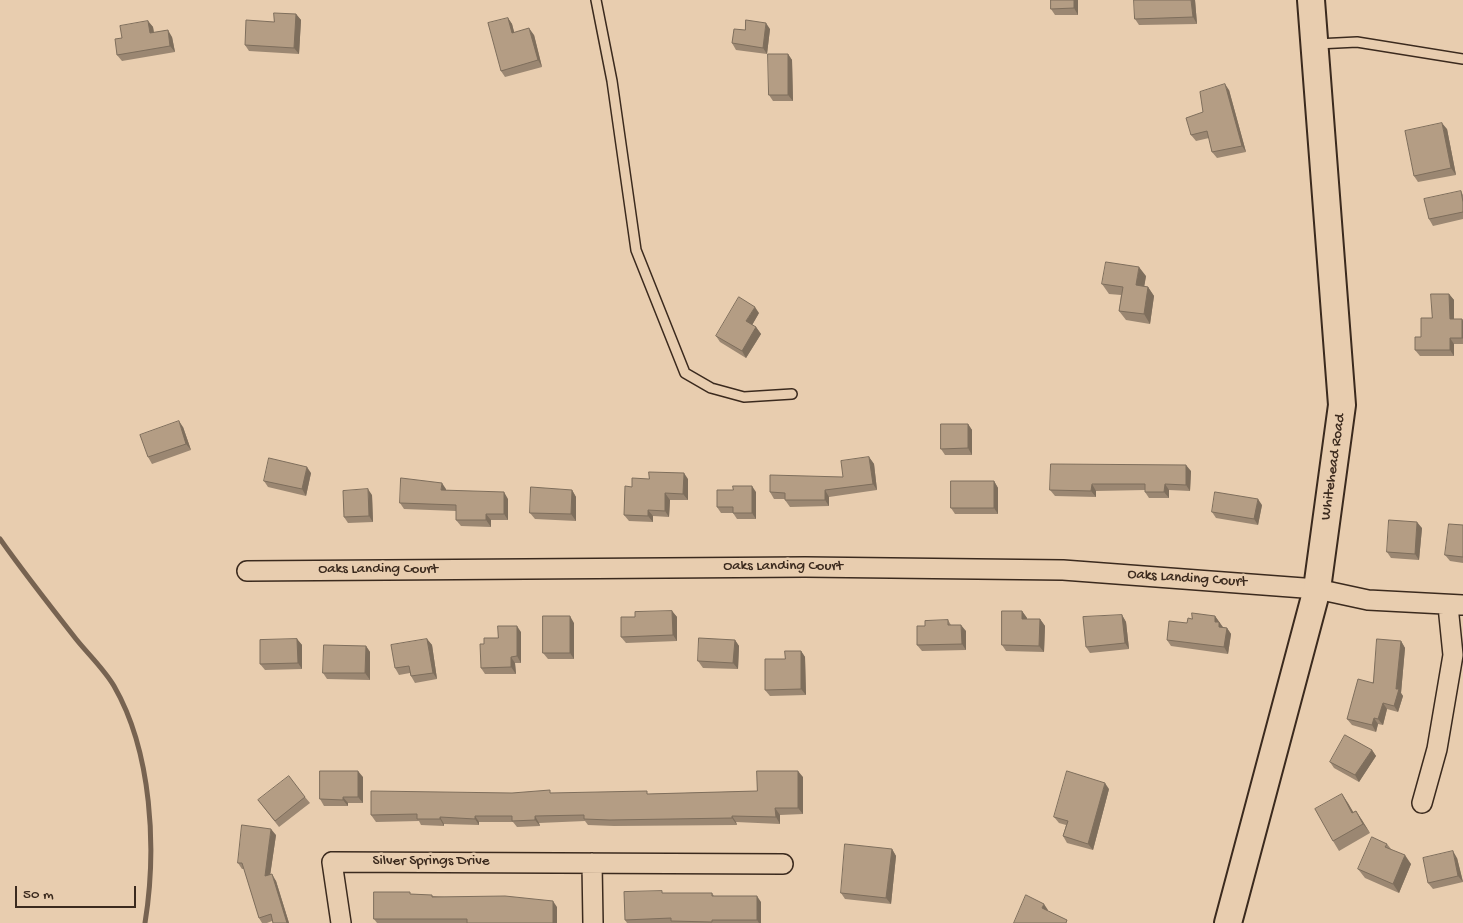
<!DOCTYPE html>
<style>
body{margin:0}
#map{position:relative;width:1463px;height:923px;overflow:hidden;background:#e8cdaf;font-family:"Gochi Hand",sans-serif}
canvas{display:block}
.scale{position:absolute;left:15px;top:886px;width:121px;height:22px;box-sizing:border-box;border:2px solid #3b2a1e;border-top:0;padding-left:6px;font-size:15px;line-height:18px;white-space:nowrap;color:#3b2a1e;-webkit-text-stroke:4px #e8cdaf;paint-order:stroke}
</style>
<div id="map">
<canvas width="1463" height="923"></canvas>
<div class="scale">50 m</div>
</div>
<script>
const context = document.querySelector('canvas').getContext('2d');
context.lineJoin = 'round';
function strokePath(path, color, width, dash) {
  context.strokeStyle = color;
  context.lineWidth = width;
  context.lineCap = dash ? 'butt' : 'round';
  context.setLineDash(dash || []);
  context.stroke(path);
}
function paint(path, color) {
  context.fillStyle = color;
  context.fill(path, 'evenodd');
}
function label(font, color, halo, rows, align = 'center') {
  context.font = font + ' "Gochi Hand",sans-serif';
  context.lineWidth = 5;
  context.setLineDash([]);
  context.textBaseline = 'middle';
  context.strokeStyle = halo;
  context.fillStyle = color;
  for (const [text, x, y, turn = 0] of rows) {
    context.save();
    context.translate(x, y);
    context.rotate((+turn || 0) * Math.PI / 180);
    context.textAlign = isNaN(turn) ? turn : align;
    if (halo) context.strokeText(text, 0, 0);
    context.fillText(text, 0, 0);
    context.restore();
  }
}
const stream = new Path2D(`
 M0 539C24 573 50 606 76 639 88 654 104 669 114 686 152 752 157 849 145 923`);
const lane = new Path2D(`
 M596 0 612 81 636 250 685 373 711 388 744 397 792 394
 M1317 44 1357 42 1463 59`);
const street = new Path2D(`
 M247 571 805 567 1063 570 1317 589 1368 600 1463 605
 M1422 803 1437 749 1453 655 1448 606
 M592 863 593 923
 M341 923 332 862 783 864`);
const secondary = new Path2D(`
 M1228 923 1317 589 1342 405 1311 0`);
const wall = new Path2D(`
 M1051 0H1078V15H1055L1051 9Z
 M1195 0 1197 24 1139 25 1135 19Z
 M296 14 301 20 299 54 249 51 245 45 274 22Z
 M508 18 512 24 514 32 534 35 542 67 505 77 501 71Z
 M148 21 153 27 154 33 172 37 175 52 122 61 117 55 122 38Z
 M770 29 767 54 736 50 732 43 745 30Z
 M788 54 792 60 793 101H773L769 95Z
 M1229 90 1246 152 1217 158 1212 152 1209 138 1196 141 1191 135 1203 112Z
 M1447 129 1456 175 1418 182 1414 176Z
 M1461 191 1463 195V219L1433 226 1429 219Z
 M1146 276 1144 286 1148 287 1154 296 1150 324 1126 320 1119 311 1121 295 1109 294 1102 284Z
 M1449 294 1454 300V319H1462L1463 321V344H1454V356H1420L1415 350 1421 337 1432 318Z
 M759 313 752 325 756 327 761 334 746 358 720 342 716 336Z
 M968 424 972 430V455H945L941 449Z
 M183 427 191 450 152 464 148 457Z
 M869 457 874 464 877 490 829 497V506L790 507 785 500V499H774L770 492 843 477Z
 M1191 471 1190 491 1169 490V498H1149L1145 492V490L1096 491V497L1055 496 1050 490Z
 M311 473 306 496 268 487 264 481Z
 M688 479V500H670L669 517 653 516V522L629 521 624 515 632 487Z
 M994 481 998 488V514H955L951 508Z
 M446 489V490L508 499V520H491V527L461 526 456 520V511L404 509 400 503Z
 M572 490 576 497V521L535 519 530 513Z
 M756 492V519H737L733 513H721L717 507Z
 M372 495 373 522 348 523 344 517Z
 M1262 505 1258 525 1216 518 1212 512Z
 M1463 525V563L1450 561 1445 555Z
 M1422 528 1419 560 1391 558 1387 552Z
 M672 611 677 617V641L626 643 621 637 635 617Z
 M1022 611 1027 618V619H1040L1045 626 1044 652 1006 651 1002 645Z
 M1122 615 1126 622 1129 649 1090 653 1086 647Z
 M1215 616 1223 627 1227 628 1231 634 1228 654 1171 646 1167 640 1192 619Z
 M948 620 951 625 966 631V650L922 651 917 645 925 626Z
 M574 623V659H548L543 653Z
 M521 632V663H515L516 674H485L481 668 484 644 498 638Z
 M297 639 302 645V669L265 670 260 664Z
 M427 639 432 645 437 679 415 683 411 676 410 673 399 675 395 668Z
 M735 640 739 646 738 669 703 668 698 661Z
 M1401 641 1405 648 1401 693 1403 696 1398 712 1387 709 1383 725 1378 724 1376 732 1352 725 1347 719Z
 M366 646 370 652V680L327 679 323 673Z
 M801 651 805 657 806 695 770 696 765 690 785 659Z
 M1372 750 1376 756 1359 782 1334 768 1330 762Z
 M363 777V803H348V806H324L320 799Z
 M803 777V814L780 815V824L736 822 737 825 614 826 588 825 585 821 539 823 540 826 517 827 513 822H479V825L444 824V826L421 825 419 821 376 822 371 815 552 793 649 794 757 791Z
 M1109 789 1093 850 1067 843 1063 836 1066 825 1059 823 1054 817Z
 M1342 794 1353 812 1356 811 1370 833 1339 851 1333 841Z
 M305 797 310 803 279 827 258 800Z
 M276 835 270 875 276 881 289 923H273L272 921 267 923H262L259 918 244 869H242L238 863Z
 M1387 844 1391 849 1411 864 1399 893 1365 878 1358 869Z
 M892 849 896 856 891 904 845 899 841 893Z
 M1457 858 1463 882 1433 889 1428 883Z
 M663 893H712L714 896 761 902V923H627L625 920Z
 M411 894 557 907V923H377L374 919Z`);
const shadedWall = new Path2D(`
 M1074 0H1078V15L1074 8Z
 M1191 0H1195L1197 24 1193 17Z
 M296 14 301 20 299 54 294 48Z
 M508 18 512 24 516 39 512 33Z
 M148 21 153 27 155 40 150 33Z
 M766 23 770 29 767 54 763 48Z
 M529 28 534 35 542 67 538 60Z
 M168 30 172 37 175 52 170 46Z
 M788 54 792 60 793 101 788 95Z
 M1225 84 1229 90 1246 152 1242 146Z
 M1442 123 1447 129 1456 175 1451 168Z
 M1139 267 1146 276 1143 294 1136 285Z
 M1148 287 1154 296 1150 324 1144 314Z
 M1449 294 1454 300V326L1450 319Z
 M755 307 759 313 751 327 746 321Z
 M1462 319 1463 321V339L1462 338Z
 M756 327 761 334 746 358 742 351Z
 M1450 338 1454 344V356L1450 350Z
 M179 421 183 427 191 450 186 444Z
 M968 424 972 430V455L968 448Z
 M869 457 874 464 877 490 873 484Z
 M1186 465 1191 471 1190 491 1186 485Z
 M307 467 311 473 306 496 302 489Z
 M684 473 688 479V500L683 494Z
 M994 481 998 488V514L994 508Z
 M442 483 446 489V496L441 490Z
 M1092 484 1096 491V497L1091 491Z
 M1165 484 1169 490V498L1164 492Z
 M752 486 756 492V519L752 513Z
 M368 489 372 495 373 522 369 516Z
 M572 490 576 497V521L571 514Z
 M825 490 829 497V506L825 500Z
 M504 492 508 499V520L504 514Z
 M665 493 670 500 669 517 665 511Z
 M1258 499 1262 505 1258 525 1254 519Z
 M648 510 653 516V522L648 516Z
 M486 514 491 520V527L486 520Z
 M1417 522 1422 528 1419 560 1415 554Z
 M672 611 677 617V641L673 635Z
 M1022 611 1027 618 1026 625 1022 619Z
 M1122 615 1126 622 1129 649 1125 643Z
 M570 616 574 623V659L570 653Z
 M1215 616 1224 629 1223 633 1215 622Z
 M1040 619 1045 626 1044 652 1039 646Z
 M961 625 966 631V650L962 644Z
 M517 626 521 632V663L517 656Z
 M1227 628 1231 634 1228 654 1224 647Z
 M297 639 302 645V669L298 663Z
 M427 639 432 645 437 679 433 673Z
 M735 640 739 646 738 669 733 663Z
 M1401 641 1405 648 1401 693 1403 696 1398 712 1394 706Z
 M366 646 370 652V680L365 673Z
 M801 651 805 657 806 695 801 689Z
 M511 657 515 663 516 674 511 667Z
 M1383 703 1387 709 1383 725 1378 719Z
 M1374 718 1378 724 1376 732 1372 725Z
 M1372 750 1376 756 1359 782 1355 775Z
 M358 771 363 777V803L358 797Z
 M798 771 803 777V814L798 808Z
 M1105 783 1109 789 1093 850 1088 844Z
 M1342 794 1348 803 1359 822 1352 813Z
 M343 797 348 803V806L343 800Z
 M775 808 780 815V824L776 817Z
 M1356 811 1362 820 1370 833 1363 824Z
 M475 816 479 822V825L475 819Z
 M535 816 539 823 540 826 535 820Z
 M732 816 736 822 737 825 732 818Z
 M440 817 444 824V826L440 819Z
 M271 829 276 835 269 883 265 876Z
 M892 849 896 856 891 904 886 898Z
 M1453 851 1457 858 1463 882 1458 876Z
 M1405 855 1411 864 1399 893 1393 884Z
 M272 874 276 881 289 923H287Z
 M757 896 761 902V923H759L757 920Z
 M553 901 557 907V923H553Z
 M1044 904 1048 910 1046 914 1042 908Z`);
const building = new Path2D(`
 M1051 0H1074V8L1051 9Z
 M1134 0H1191L1193 17 1135 19Z
 M274 13 296 14 294 48 245 45 246 20 274 22Z
 M508 18 512 33 529 28 538 60 501 71 488 23Z
 M746 20 766 23 763 48 732 43 734 29 745 30Z
 M148 21 150 33 168 30 170 46 117 55 115 39 122 38 120 26Z
 M768 54H788V95H769Z
 M1225 84 1242 146 1212 152 1207 131 1191 135 1186 118 1203 112 1200 92Z
 M1442 123 1451 168 1414 176 1405 131Z
 M1461 191 1463 202V212L1429 219 1424 199Z
 M1106 262 1139 267 1136 285 1148 287 1144 314 1119 311 1123 287 1102 284Z
 M1431 294H1449L1450 319H1462V338H1450V350H1415V337H1421V318H1432Z
 M739 297 755 307 746 321 756 327 742 351 716 336Z
 M179 421 186 444 148 457 140 435Z
 M941 424H968V448L941 449Z
 M869 457 873 484 825 490V500H785V493L770 492V475L843 477 841 461Z
 M269 458 307 467 302 489 264 481Z
 M1051 464 1186 465V485L1165 484 1164 492H1145V484H1092L1091 491 1050 490Z
 M649 472 684 473 683 494 665 493V511L648 510V516L624 515 625 486 632 487V478L649 479Z
 M401 478 442 483 441 490 504 492V514H486V520H456V505L400 503Z
 M951 481H994V508H951Z
 M733 486H752V513H733V507H717V490H733Z
 M531 487 572 490 571 514 530 513Z
 M368 489 369 516 344 517 343 491Z
 M1215 492 1258 499 1254 519 1212 512Z
 M1389 520 1417 522 1415 554 1387 552Z
 M1449 524 1463 525V557L1445 555Z
 M672 611 673 635 621 637V617H635V612Z
 M1002 611H1022V619H1040L1039 646 1002 645Z
 M1192 613 1215 616V622H1219V627L1227 628 1224 647 1167 640 1169 621 1187 623 1188 618 1192 619Z
 M1122 615 1125 643 1086 647 1083 617Z
 M543 616H570V653H543Z
 M948 620V625H961L962 644 917 645V626H925V621Z
 M498 626H517V656L511 657V667L481 668 480 644H484V638H498Z
 M699 638 735 640 733 663 698 661Z
 M297 639 298 663 260 664V640Z
 M427 639 433 673 411 676 409 666 395 668 391 645Z
 M1377 639 1401 641 1396 689H1399L1394 706 1383 703 1378 719 1374 718 1372 725 1347 719 1358 679 1373 683Z
 M324 645 366 646 365 673H323Z
 M785 651H801V689L765 690V659H785Z
 M1345 735 1372 750 1355 775 1330 762Z
 M320 771H358V797H343V800L320 799Z
 M757 771H798V808H775L776 817 732 816V818L610 820 584 819V815L535 816V820L512 821V816H475V819L440 817V819H417V814L371 815V791L512 793 550 790V793L647 791V794L757 791Z
 M1067 771 1105 783 1088 844 1063 836 1068 821 1054 817Z
 M289 776 305 797 275 821 258 800Z
 M1342 794 1352 813 1356 811 1363 824 1333 841 1315 809Z
 M242 825 271 829 265 876 272 874 287 923H273L271 914 259 918 242 863H238Z
 M1372 837 1387 844 1385 847 1405 855 1393 884 1358 869Z
 M845 844 892 849 886 898 841 893Z
 M1453 851 1458 876 1428 883 1423 858Z
 M662 891V893H712V896H757V920H712V922L671 921V918L625 920 624 892Z
 M374 892H410V894L432 895V897L505 896 553 901V923H467V919H374Z
 M1026 895 1044 904 1042 908 1067 920 1066 923H1014Z`);
const streetNames = [
 ["Whitehead Road",1334,467,-82],
 ["Oaks Landing Court",783,567],
 ["Oaks Landing Court",378,570],
 ["Oaks Landing Court",1187,579,4],
 ["Silver Springs Drive",431,862]
];
strokePath(stream, '#776351', 5);
strokePath(lane, '#3b2a1e', 12);
strokePath(street, '#3b2a1e', 22);
strokePath(secondary, '#3b2a1e', 30);
strokePath(lane, '#e8cdaf', 9);
strokePath(street, '#e8cdaf', 19);
strokePath(secondary, '#e8cdaf', 26);
paint(wall, '#9b8772');
paint(shadedWall, '#7e6e5c');
paint(building, '#b49d84');
strokePath(building, '#7e6e5c', 1);
label('15px', '#3b2a1e', '#e8cdaf', streetNames);
</script>
